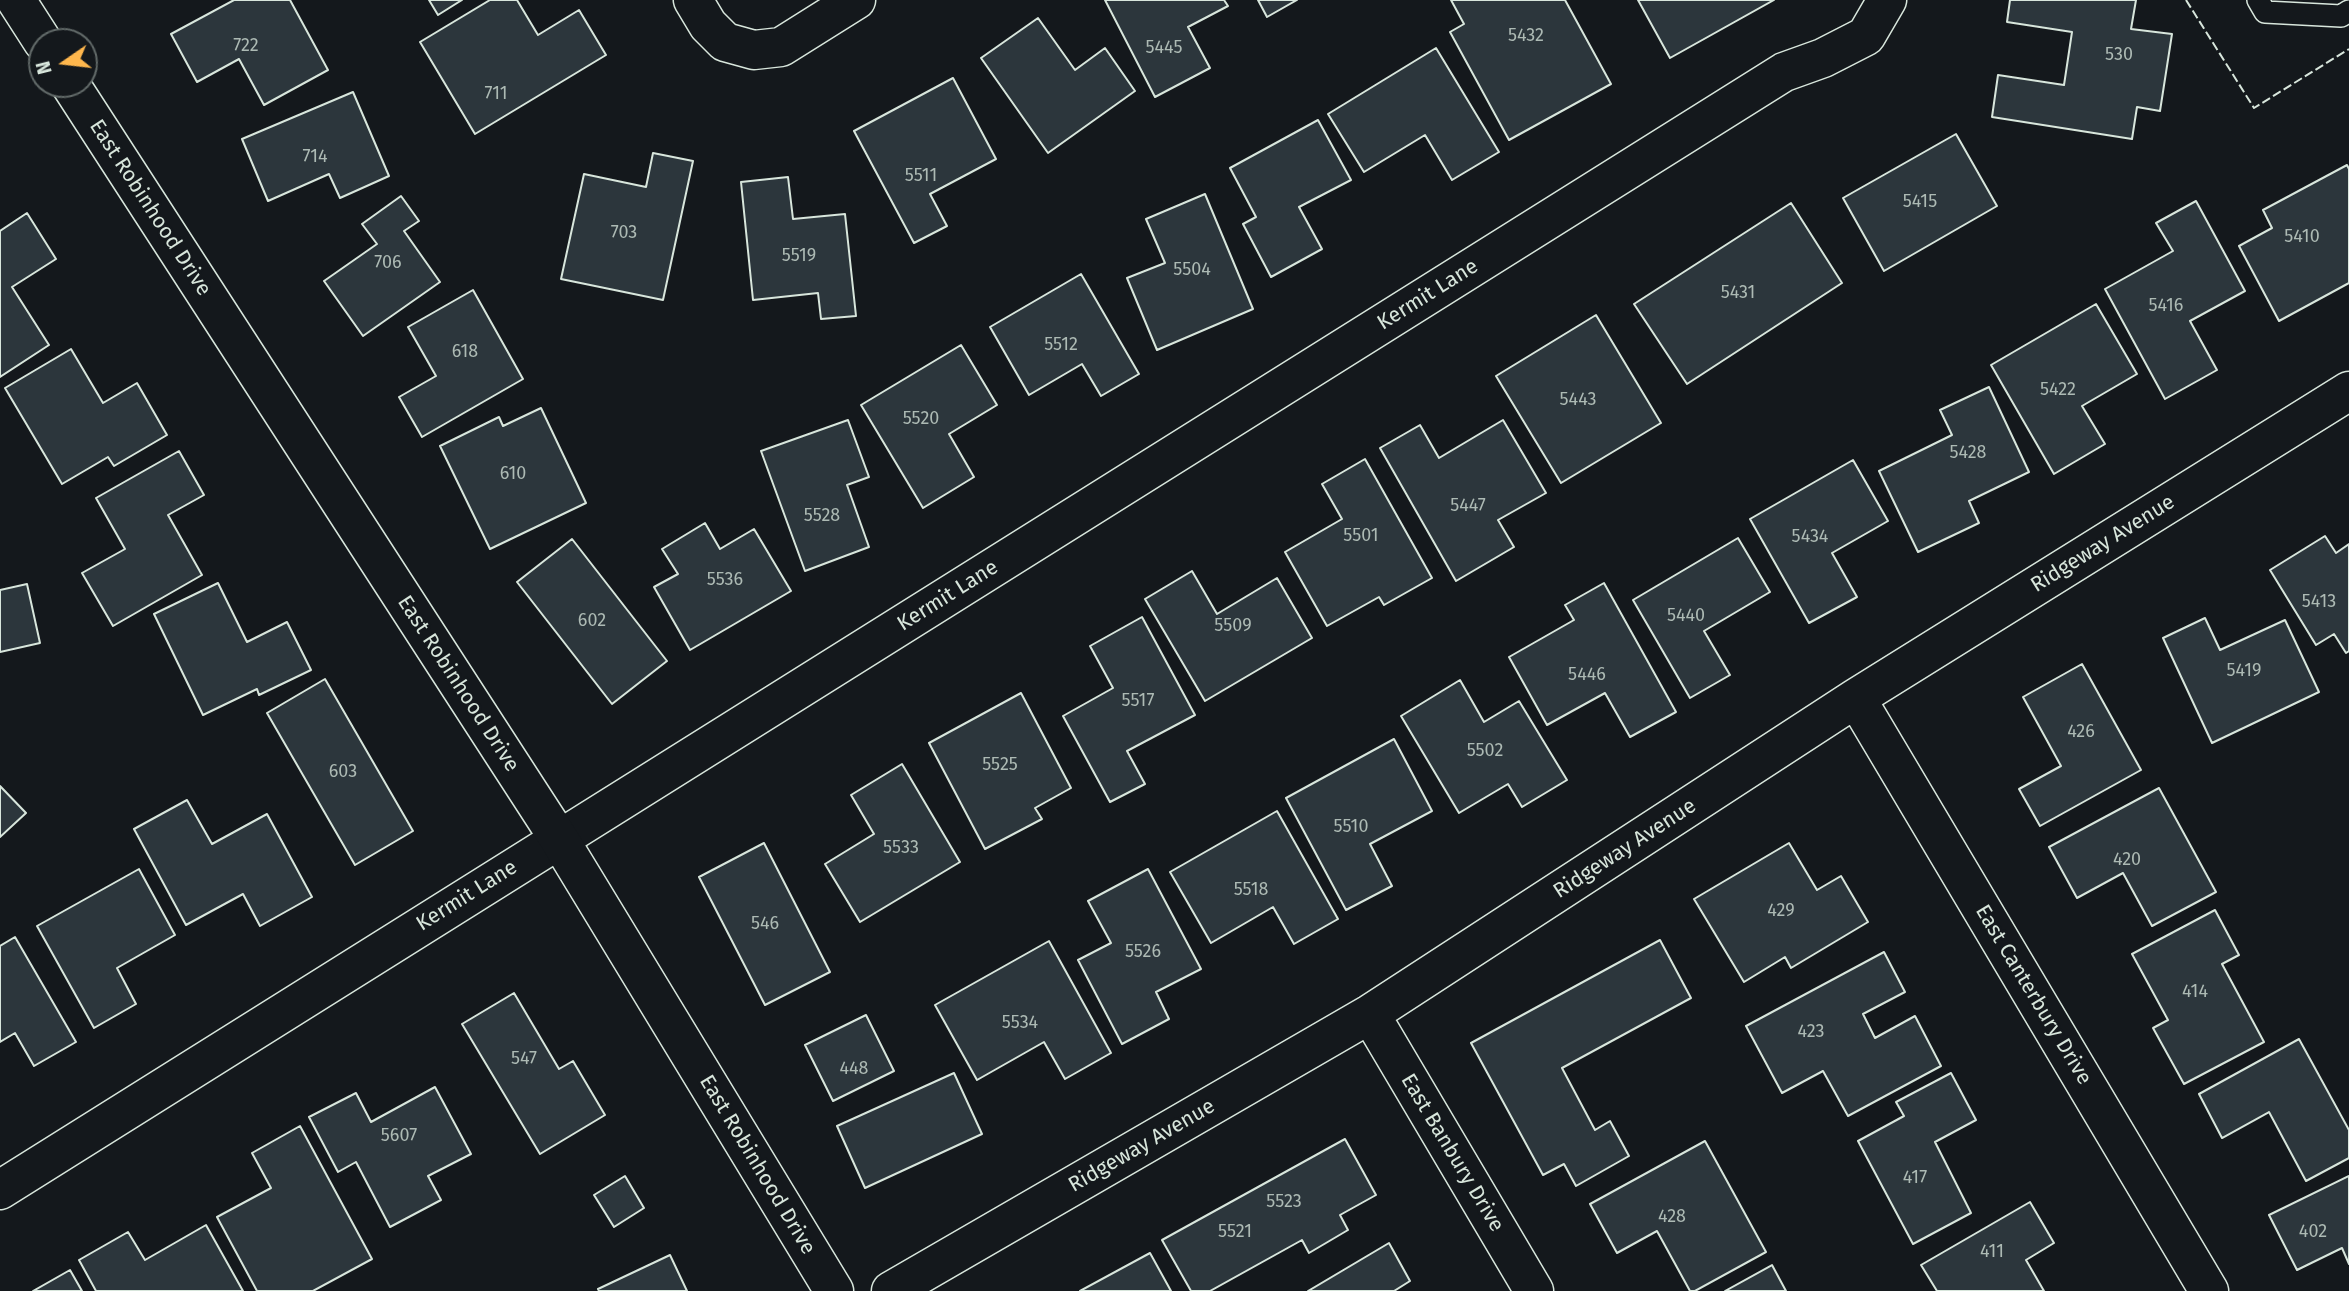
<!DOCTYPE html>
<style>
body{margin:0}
#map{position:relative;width:2349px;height:1291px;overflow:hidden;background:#14181c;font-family:"Fira Sans",sans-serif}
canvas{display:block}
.north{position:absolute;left:28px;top:28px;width:70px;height:70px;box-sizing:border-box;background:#14181c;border:2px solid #626a69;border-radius:50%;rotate:256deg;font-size:19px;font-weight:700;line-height:28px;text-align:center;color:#d8e6dc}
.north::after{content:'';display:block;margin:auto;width:24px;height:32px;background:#ffb74d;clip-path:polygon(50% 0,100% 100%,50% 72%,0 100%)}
</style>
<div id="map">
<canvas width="2349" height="1291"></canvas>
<div class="north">N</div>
</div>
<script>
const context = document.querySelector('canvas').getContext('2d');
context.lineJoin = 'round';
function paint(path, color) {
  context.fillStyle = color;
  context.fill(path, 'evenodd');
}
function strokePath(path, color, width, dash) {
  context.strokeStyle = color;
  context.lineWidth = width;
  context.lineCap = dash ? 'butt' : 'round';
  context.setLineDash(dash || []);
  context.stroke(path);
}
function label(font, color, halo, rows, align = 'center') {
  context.font = font + ' "Fira Sans",sans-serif';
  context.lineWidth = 5;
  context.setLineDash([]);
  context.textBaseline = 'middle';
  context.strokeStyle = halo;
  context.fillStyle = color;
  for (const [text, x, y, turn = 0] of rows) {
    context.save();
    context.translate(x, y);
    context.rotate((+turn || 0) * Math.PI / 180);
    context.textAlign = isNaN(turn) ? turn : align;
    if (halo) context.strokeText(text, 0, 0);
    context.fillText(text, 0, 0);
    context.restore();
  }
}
const building = new Path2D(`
 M234 0H290L328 70 264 105 239 59 197 82 171 34Z
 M429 0H462L438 15Z
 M490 0H517L538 35 579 10 606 55 475 134 420 42Z
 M1105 0H1224L1228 6 1188 27 1210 68 1155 97Z
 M1258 0H1297L1267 17Z
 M1451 0H1565L1611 84 1509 140 1450 32 1464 24Z
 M1638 0H1774L1670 58Z
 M2010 0H2136L2131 29 2172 34 2160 111 2137 107 2132 139 1992 117 1998 75 2064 85 2072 32 2007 22Z
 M1038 18 1075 70 1105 48 1135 91 1048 153 981 58Z
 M1436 48 1499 152 1452 180 1425 135 1364 172 1328 114Z
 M953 78 996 159 930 194 947 226 914 243 854 131Z
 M353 92 389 176 340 198 329 174 268 201 242 139Z
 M1318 120 1351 180 1299 207 1322 249 1271 277 1243 224 1256 217 1230 168Z
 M1956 134 1997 206 1884 271 1843 198Z
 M653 153 693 161 663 300 561 279 584 174 646 187Z
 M2347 165 2349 169V283L2279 321 2239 246 2272 228 2263 210Z
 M788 177 793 219 845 214 856 316 821 319 818 293 753 300 741 182Z
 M1205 194 1253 309 1157 350 1127 278 1165 263 1146 219Z
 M401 196 419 221 404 231 440 282 363 336 324 281 377 244 362 224Z
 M2196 201 2245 291 2190 321 2217 370 2165 399 2105 289 2173 251 2156 223Z
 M1791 203 1842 283 1687 384 1634 304Z
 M27 213 56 259 12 287 49 345 0 377V231Z
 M1081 274 1139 374 1101 396 1082 364 1029 395 990 327Z
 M473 290 523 379 422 437 399 397 436 376 408 327Z
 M2096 304 2137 374 2082 406 2105 444 2054 474 1991 365Z
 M1596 315 1661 423 1561 483 1496 376Z
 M961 345 997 405 949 434 974 477 923 508 861 405Z
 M71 349 103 403 137 383 167 435 114 466 108 457 62 484 5 388Z
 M1989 387 2029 472 1969 501 1979 523 1918 552 1879 471 1952 435 1940 410Z
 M541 408 586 503 490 549 440 446 499 417 503 426Z
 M848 420 869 477 847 485 869 547 805 571 761 451Z
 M1503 420 1546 493 1498 520 1514 547 1456 581 1380 448 1420 425 1439 458Z
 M179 451 204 495 168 515 202 575 113 626 82 573 125 549 96 498Z
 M1365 459 1432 578 1384 605 1379 597 1327 626 1285 552 1342 519 1322 484Z
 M1853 460 1888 521 1832 553 1857 597 1809 623 1750 519Z
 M705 523 720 549 754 529 791 591 690 650 654 587 678 574 662 549Z
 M2325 536 2336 553 2349 544V651L2346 653 2334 634 2316 645 2270 570Z
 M1738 538 1770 592 1704 631 1730 675 1690 698 1633 600Z
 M572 539 667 661 612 704 517 582Z
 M1192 571 1217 614 1277 578 1312 638 1205 701 1145 599Z
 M218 583 247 642 287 622 311 670 259 695 257 689 203 715 154 614Z
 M1604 583 1676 712 1630 737 1605 693 1547 725 1509 657 1574 620 1565 605Z
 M27 584 40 643 0 652V590Z
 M1142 617 1195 715 1127 751 1145 784 1110 802 1063 716 1113 688 1090 646Z
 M2205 618 2220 650 2285 620 2319 692 2212 743 2163 638Z
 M2082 664 2141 770 2040 826 2019 789 2061 766 2023 697Z
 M325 679 413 831 355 865 267 713Z
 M1460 680 1484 722 1519 701 1567 780 1522 807 1508 784 1459 813 1401 716Z
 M1021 693 1071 788 1035 808 1042 819 985 849 929 743Z
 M1394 739 1432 811 1370 844 1392 886 1346 910 1286 798Z
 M902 764 960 862 860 922 825 864 874 834 851 795Z
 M0 786 26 813 0 837Z
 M2159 788 2216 892 2152 926 2123 873 2077 898 2049 847Z
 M187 800 212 844 267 814 312 897 260 926 243 894 186 925 134 829Z
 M1277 811 1338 919 1294 944 1273 907 1211 943 1170 872Z
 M764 843 830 972 765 1005 699 877Z
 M1789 843 1817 890 1841 876 1868 922 1791 968 1785 957 1744 982 1694 899Z
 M139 869 175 935 117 968 136 1004 94 1028 37 926Z
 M1148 869 1201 969 1156 992 1169 1019 1122 1044 1078 960 1111 943 1088 901Z
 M2215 910 2239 955 2222 964 2264 1042 2184 1084 2153 1028 2168 1020 2132 954Z
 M15 937 76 1042 34 1066 15 1033 0 1042V946Z
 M1660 940 1691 998 1562 1068 1595 1130 1610 1121 1629 1156 1576 1186 1564 1164 1543 1175 1471 1043Z
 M1049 941 1111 1053 1065 1079 1044 1042 977 1080 935 1005Z
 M1884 952 1905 992 1863 1014 1875 1038 1915 1016 1941 1066 1848 1116 1823 1071 1782 1093 1746 1026Z
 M514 993 559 1069 573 1061 605 1115 540 1154 462 1024Z
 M866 1015 894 1071 833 1101 805 1045Z
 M2299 1039 2349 1130V1158L2306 1181 2269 1112 2222 1138 2199 1094Z
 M954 1073 982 1134 865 1188 837 1126Z
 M1951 1073 1976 1120 1935 1142 1971 1213 1913 1244 1858 1141 1904 1116 1896 1102Z
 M435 1087 471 1154 428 1176 441 1200 390 1227 356 1162 338 1172 309 1117 356 1093 371 1122Z
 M300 1126 372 1259 313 1291H257L217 1217 271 1188 252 1153Z
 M1345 1139 1376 1195 1340 1215 1348 1230 1309 1253 1302 1240 1210 1291H1191L1162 1240Z
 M1705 1141 1766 1252 1695 1291H1690L1657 1231 1617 1253 1590 1204Z
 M625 1176 644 1208 614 1227 594 1195Z
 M2349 1176V1264L2342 1248 2297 1270 2269 1215Z
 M2030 1202 2054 1243 2026 1260 2044 1291H1937L1921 1265Z
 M206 1225 243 1291H96L79 1260 128 1232 145 1260Z
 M1389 1243 1410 1281 1394 1291H1308Z
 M1150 1253 1171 1291H1080Z
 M670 1255 687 1291H599L598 1289Z
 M1772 1265 1786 1291H1725Z
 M70 1270 82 1291H33Z`);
const service = new Path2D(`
 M2258 0 2265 12 2341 16 2349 11`);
const minor = new Path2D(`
 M693 0 708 25 725 42 754 50 781 47 856 0
 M1856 698 2209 1291
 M1370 1014 1534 1291
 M0 1190 1784 72 1823 58 1866 36 1887 0
 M891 1291 1370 1014 1856 698 2349 391`);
const tertiary = new Path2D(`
 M16 0 43 42
 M70 84 559 839 834 1291`);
const fence = new Path2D(`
 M2186 0 2254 108 2349 49`);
const numberNames = [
 ["5432",1526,36],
 ["722",246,46],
 ["5445",1164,48],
 ["530",2119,55],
 ["711",496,94],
 ["714",315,157],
 ["5511",921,176],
 ["5415",1920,202],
 ["703",624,233],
 ["5410",2302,237],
 ["5519",799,256],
 ["706",388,263],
 ["5504",1192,270],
 ["5431",1738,293],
 ["5416",2166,306],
 ["5512",1061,345],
 ["618",465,352],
 ["5422",2058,390],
 ["5443",1578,400],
 ["5520",921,419],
 ["5428",1968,453],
 ["610",513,474],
 ["5447",1468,506],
 ["5528",822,516],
 ["5501",1361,536],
 ["5434",1810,537],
 ["5536",725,580],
 ["5413",2319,602],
 ["5440",1686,616],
 ["602",592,621],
 ["5509",1233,626],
 ["5419",2244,671],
 ["5446",1587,675],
 ["5517",1138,701],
 ["426",2081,732],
 ["5502",1485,751],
 ["5525",1000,765],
 ["603",343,772],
 ["5510",1351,827],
 ["5533",901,848],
 ["420",2127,860],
 ["5518",1251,890],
 ["429",1781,911],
 ["546",765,924],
 ["5526",1143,952],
 ["414",2195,992],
 ["5534",1020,1023],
 ["423",1811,1032],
 ["547",524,1059],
 ["448",854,1069],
 ["5607",399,1136],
 ["417",1915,1178],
 ["5523",1284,1202],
 ["428",1672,1217],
 ["5521",1235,1232],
 ["402",2313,1232],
 ["411",1992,1252]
];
const streetNames = [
 ["East Robinhood Drive",150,208,57],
 ["Kermit Lane",1428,295,-32],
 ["Ridgeway Avenue",2103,544,-32],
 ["Kermit Lane",948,596,-32],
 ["East Robinhood Drive",458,684,57],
 ["Ridgeway Avenue",1625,849,-33],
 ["Kermit Lane",467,896,-32],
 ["East Canterbury Drive",2033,995,59],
 ["Ridgeway Avenue",1142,1146,-30],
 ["East Banbury Drive",1452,1153,59],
 ["East Robinhood Drive",757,1165,59]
];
paint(building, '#2c363c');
strokePath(building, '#d8e6dc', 2);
strokePath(service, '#d8e6dc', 24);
strokePath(minor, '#d8e6dc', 41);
strokePath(tertiary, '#d8e6dc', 41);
strokePath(service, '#14181c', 21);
strokePath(minor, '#14181c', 38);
strokePath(tertiary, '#14181c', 38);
strokePath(fence, '#d8e6dc', 2, [9, 3.5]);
label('18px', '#adbab4', null, numberNames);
label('21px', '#d8e6dc', '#14181c', streetNames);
</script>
